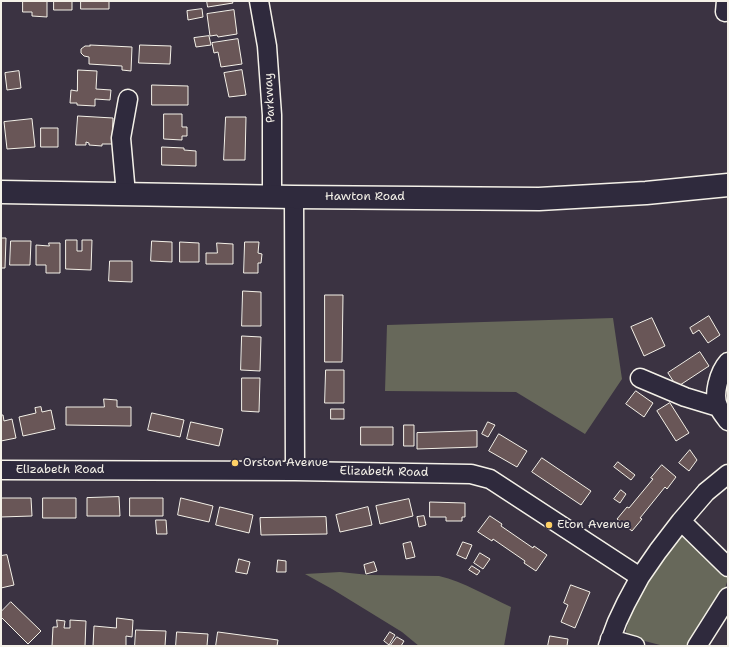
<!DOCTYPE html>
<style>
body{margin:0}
#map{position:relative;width:729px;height:647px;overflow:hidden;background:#3b3342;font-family:"Shantell Sans",sans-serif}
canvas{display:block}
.frame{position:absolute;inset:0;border:2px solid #f4f1e8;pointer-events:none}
</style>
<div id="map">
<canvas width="729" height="647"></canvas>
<div class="frame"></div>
</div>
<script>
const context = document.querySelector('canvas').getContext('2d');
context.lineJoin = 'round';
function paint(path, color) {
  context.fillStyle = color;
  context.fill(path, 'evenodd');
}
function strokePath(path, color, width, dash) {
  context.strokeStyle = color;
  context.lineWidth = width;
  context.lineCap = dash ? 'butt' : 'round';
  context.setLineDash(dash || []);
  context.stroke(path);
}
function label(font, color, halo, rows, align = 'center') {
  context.font = font + ' "Shantell Sans",sans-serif';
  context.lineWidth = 4;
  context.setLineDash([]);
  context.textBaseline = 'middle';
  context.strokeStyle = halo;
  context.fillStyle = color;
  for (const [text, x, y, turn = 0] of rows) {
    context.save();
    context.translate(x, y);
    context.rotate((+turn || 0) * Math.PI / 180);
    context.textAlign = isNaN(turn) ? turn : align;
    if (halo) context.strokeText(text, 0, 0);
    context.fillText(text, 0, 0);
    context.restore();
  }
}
const green = new Path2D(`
 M613 318 622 379 585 434 516 392 385 391 387 325Z
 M684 536 727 574C728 580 727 584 724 590L689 646H664L629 637 626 633V630L633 609 646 586 668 553 678 539Z
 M340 572 369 575 439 576C464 582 487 596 511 607L504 646H419L402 632 332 589 305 574Z`);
const building = new Path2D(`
 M23 1H47V17L32 16V12H23Z
 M54 1H72V10H54Z
 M81 1H109V9H81Z
 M207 1H232L233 3 208 7Z
 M202 9 203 17 188 20 187 11Z
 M234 10 237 34 218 37 217 35 210 36 207 14Z
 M209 36 211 45 196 47 194 38Z
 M238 39 242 64 221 67 218 52 214 53 212 43Z
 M90 45 132 47 131 71 122 70V66L89 64V57L84 56 81 53V49L85 46H90Z
 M140 45 171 46 170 64 139 63Z
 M78 70 97 71 96 89 111 90 110 100 95 99V106L77 105V103H70L71 90 77 91Z
 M242 70 246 95 229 97 224 73Z
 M19 71 21 88 7 90 5 73Z
 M152 85 188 86V105H152Z
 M164 114H182V127H187V136H182V140L164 139Z
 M78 116 113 118 112 144H102V146L89 145V143L86 142V145H76Z
 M226 117H246L245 160H224Z
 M32 119 35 147 7 149 4 122Z
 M41 128H58V147H41Z
 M162 147 184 148V150L196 151V166L162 165Z
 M1 238H6L5 268H1Z
 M66 240H77V251H82V240H92L91 270 66 269Z
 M11 241H31L30 265H10Z
 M152 241 172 242V262L151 261Z
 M180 242 199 243V262H180Z
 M245 242H259L258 253 262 254 261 263H258V273H244Z
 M49 243H60V273H46V265H36V245L49 246Z
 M217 243 233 244V264H206V253H217Z
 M110 261H132V282L109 281Z
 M243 291 261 292V326H242Z
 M325 295H343L342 362H325Z
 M709 316 720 335 708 343 699 330 693 334 690 328Z
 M652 318 665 346 644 356 631 327Z
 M242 336 261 337 260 371 241 370Z
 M700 352 709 366 677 387 668 373Z
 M326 370H344V403H325Z
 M242 378H260L259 412 242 411Z
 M636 391 653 403 644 417 626 404Z
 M104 399 117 400V407H131V426L66 425V407H104Z
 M670 403 689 433 676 441 657 411Z
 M41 407 42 412 51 410 55 429 23 436 19 417 36 413 35 408Z
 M331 409H344V419H331Z
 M152 413 184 420 180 437 148 430Z
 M1 415H3L4 421 12 419 16 438 1 441Z
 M191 422 223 429 219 446 187 439Z
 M488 422 495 425 488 437 482 434Z
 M404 425H414V446H404Z
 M361 427H393V445H361Z
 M477 431V447L417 449V433Z
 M499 434 527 451 517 467 489 451Z
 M690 450 697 460 689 471 679 463Z
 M542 458 591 491 581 505 532 472Z
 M618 462 635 475 631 480 614 467Z
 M662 465 676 477 667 489 665 487 640 518 642 519 632 531 617 519 627 507 629 508 653 479 651 478Z
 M621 490 626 494 620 503 614 499Z
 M119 497 120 516H87V498Z
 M1 498H31L32 516 1 517Z
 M43 498H76V518H43Z
 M130 498H163V516H130Z
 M181 498 213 506 209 522 178 515Z
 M409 499 413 516 380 524 376 506Z
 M430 502 465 503V517H462V521H446V517H430Z
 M220 507 253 515 249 533 216 525Z
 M368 507 372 525 340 532 336 515Z
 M424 516 426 525 419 527 417 517Z
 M490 516 502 524 501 526 533 548 534 546 547 555 536 571 524 563 525 561 493 539 492 541 478 532Z
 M326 517 327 534 261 535 260 518Z
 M156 520H166L167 534H157Z
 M411 542 415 557 406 559 403 544Z
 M463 542 472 545 466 559 457 555Z
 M480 553 490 559 483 569 474 563Z
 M7 555 14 585 1 588V556Z
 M239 559 250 562 247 574 236 572Z
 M278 560 286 561V572H277Z
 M374 562 377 571 366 574 364 565Z
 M472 566 480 571 477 575 469 570Z
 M571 585 590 592 575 628 561 622 568 605 564 603Z
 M11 602 41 631 28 644 1 617V612Z
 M117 618 133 620 132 637 126 636V646H93L94 626 116 628Z
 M57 620 65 621 64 628H70V620L86 621 85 646H52L53 627H57Z
 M136 630 166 631 165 646H135Z
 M177 632 208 634 207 646H176Z
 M218 632 278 640 277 646H216Z
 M390 632 395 635 389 645 384 641Z
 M550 636 568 639 567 646H548Z
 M397 637 404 641 401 646H393L391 645Z`);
const minor = new Path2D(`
 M259 1 267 46 272 115V196
 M725 12 726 1
 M126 194 121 138 128 99
 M294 197 295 471
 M728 362C719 372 712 396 719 408 721 412 725 417 728 421
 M640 378 685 397 718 407
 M1 470 295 471 471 474 490 479 640 577
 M681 521 728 567
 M610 639 635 646
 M608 646 617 622 626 603 640 577 658 551 681 521 706 492 728 474
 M697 646 728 597`);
const tertiary = new Path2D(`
 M1 192 294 197 539 199 646 193 728 185`);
const markers = [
 [235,463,4,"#ffd166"],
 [549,525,4,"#ffd166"]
];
const streetNames = [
 ["Parkway",270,98,-93],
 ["Hawton Road",365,197],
 ["Elizabeth Road",60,470],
 ["Elizabeth Road",384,472,1]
];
const poiNames = [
 ["Orston Avenue",243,463],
 ["Eton Avenue",557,525]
];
paint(green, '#67685a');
paint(building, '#695657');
strokePath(building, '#f4f1e8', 1);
strokePath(minor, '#f4f1e8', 21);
strokePath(tertiary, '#f4f1e8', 25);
strokePath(minor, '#2f2a3d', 18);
strokePath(tertiary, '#2f2a3d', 22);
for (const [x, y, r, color] of markers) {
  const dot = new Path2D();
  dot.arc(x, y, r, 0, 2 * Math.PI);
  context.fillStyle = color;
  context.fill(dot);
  strokePath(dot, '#2f2a3d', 1.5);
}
label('12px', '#f4f1e8', '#2f2a3d', streetNames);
label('12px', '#f4f1e8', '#2f2a3d', poiNames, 'left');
</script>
